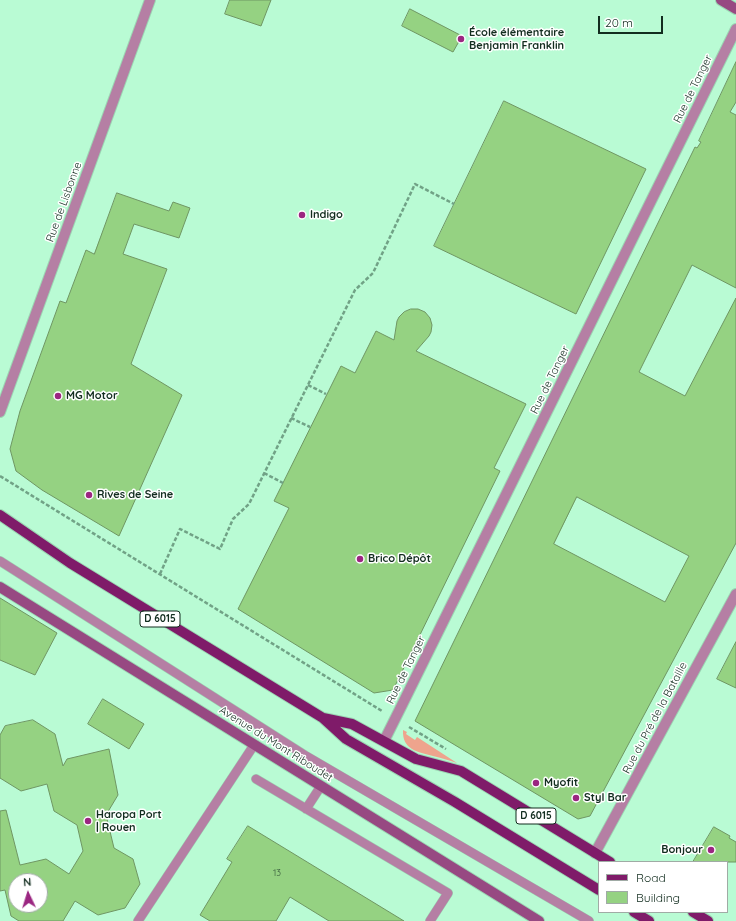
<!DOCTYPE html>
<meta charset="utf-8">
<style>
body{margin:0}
#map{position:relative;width:736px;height:921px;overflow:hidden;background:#b9fbd4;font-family:Quicksand,sans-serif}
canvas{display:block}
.legend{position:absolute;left:598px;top:861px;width:130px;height:52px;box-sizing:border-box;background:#fff;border:1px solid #a0aba5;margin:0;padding:5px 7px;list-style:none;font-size:12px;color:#122d1f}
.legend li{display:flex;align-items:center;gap:8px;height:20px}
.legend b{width:20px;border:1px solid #a0aba5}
.north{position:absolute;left:8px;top:873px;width:40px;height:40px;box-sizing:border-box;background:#fff;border:1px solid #a0aba5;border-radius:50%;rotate:356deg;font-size:11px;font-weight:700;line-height:16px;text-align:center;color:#122d1f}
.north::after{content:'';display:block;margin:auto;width:14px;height:18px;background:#9b2681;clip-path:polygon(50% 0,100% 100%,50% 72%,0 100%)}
.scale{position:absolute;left:598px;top:16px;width:65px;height:18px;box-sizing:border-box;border:2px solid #122d1f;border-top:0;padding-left:5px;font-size:12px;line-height:14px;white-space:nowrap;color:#122d1f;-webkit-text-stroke:3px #fff;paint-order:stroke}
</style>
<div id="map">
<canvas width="736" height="921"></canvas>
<ul class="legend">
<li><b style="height:5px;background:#7f1b69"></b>Road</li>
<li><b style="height:11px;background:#95d282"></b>Building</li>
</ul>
<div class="north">N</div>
<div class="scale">20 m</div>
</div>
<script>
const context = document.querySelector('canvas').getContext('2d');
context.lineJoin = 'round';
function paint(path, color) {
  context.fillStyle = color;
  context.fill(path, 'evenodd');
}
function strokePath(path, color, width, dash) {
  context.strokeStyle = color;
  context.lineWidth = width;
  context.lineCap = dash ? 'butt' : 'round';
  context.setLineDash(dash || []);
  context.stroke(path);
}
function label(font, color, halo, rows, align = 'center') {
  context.font = font + ' Quicksand,sans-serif';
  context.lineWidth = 3;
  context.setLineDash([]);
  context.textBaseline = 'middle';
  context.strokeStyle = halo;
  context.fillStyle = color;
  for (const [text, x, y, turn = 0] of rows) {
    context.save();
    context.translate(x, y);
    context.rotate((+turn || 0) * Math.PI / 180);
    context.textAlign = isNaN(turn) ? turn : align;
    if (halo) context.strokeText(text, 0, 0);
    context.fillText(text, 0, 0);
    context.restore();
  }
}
const green = new Path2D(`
 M403 730 407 732 406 734 415 740 417 737 457 763C449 760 441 758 433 756 418 752 402 750 403 730Z`);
const building = new Path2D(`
 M230 0H271L261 26 225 14Z
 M410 9 462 36 453 52 402 26Z
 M736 62V102L730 112 736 115V288L692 265 639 372 685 396 736 298V543L590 816 578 819 415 721 695 147 697 148 701 142 699 141ZM577 497 689 556 665 602 554 544Z
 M504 101 646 169 576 314 434 246Z
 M117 193 169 211 173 202 190 208 179 238 134 224 123 254 167 269 131 364 182 395 119 536 42 490 16 471 10 449 20 411 60 301 66 303 86 250 94 254Z
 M411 309H418L425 312 430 318 432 325 431 332 429 336 416 351 526 404 494 468 500 471 393 690 374 693 238 609 289 508 274 501 341 366 355 373 376 331 394 340 397 321 399 317 404 312Z
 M0 598 57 633 35 675 0 660Z
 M736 642V688L717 679Z
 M103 699 144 724 129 749 88 724Z
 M33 720 55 734 63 766 67 759 109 749 118 795 106 815 114 848 133 859 140 884 125 908 98 915 75 901 63 921H19L11 916 5 890 0 891V811L6 810 20 865 46 859 69 874 83 851 77 825 54 811 47 784 21 791 0 778V735L5 726ZM16 881H40V905H16Z
 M248 826 404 921H329L290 897 276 921H210L200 915 232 862 227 859Z
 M714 827 730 836 729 838 736 842V862H693Z`);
const path = new Path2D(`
 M308 385 326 394
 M291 418 310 427
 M264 473 283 483
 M0 476 382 711
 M160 574 180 529 220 549 233 519 249 504 355 290 373 273 415 184 454 204
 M409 727 446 749`);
const lane = new Path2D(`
 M0 561 306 756 589 921
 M256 779 448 893 430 921
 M306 809 321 786
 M138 921 254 745`);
const street = new Path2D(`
 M0 412 150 0
 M384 741 401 707 736 29
 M595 853 736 594`);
const secondary = new Path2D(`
 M721 0 736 9
 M0 587 539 921`);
const primary = new Path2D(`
 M0 515 70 563 323 718 346 739 455 802 599 890
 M323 718 352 724 416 759 461 771 610 862
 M634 912 649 921
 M693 912 708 921`);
const markers = [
 [461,39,4,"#9b2681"],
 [302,215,4,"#9b2681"],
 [58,396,4,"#9b2681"],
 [89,495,4,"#9b2681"],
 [360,559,4,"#9b2681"],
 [536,783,4,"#9b2681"],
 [576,798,4,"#9b2681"],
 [88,821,4,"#9b2681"],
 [711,850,4,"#9b2681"]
];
const numberNames = [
 ["13",277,873]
];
const shields = [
 [160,619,40],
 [536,816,40]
];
const shieldNames = [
 ["D 6015",160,619],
 ["D 6015",536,816]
];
const poiNames = [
 ["École élémentaire",469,33],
 ["Benjamin Franklin",469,46],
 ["Indigo",310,215],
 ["MG Motor",66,396],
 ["Rives de Seine",97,495],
 ["Brico Dépôt",368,559],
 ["Myofit",544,783],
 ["Styl Bar",584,798],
 ["Haropa Port",96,815],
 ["| Rouen",96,828],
 ["Bonjour",703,850,"right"]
];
const streetNames = [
 ["Rue de Tanger",693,89,-64],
 ["Rue de Lisbonne",64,202,-70],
 ["Rue de Tanger",550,380,-64],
 ["Rue de Tanger",406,670,-64],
 ["Rue du Pré de la Bataille",655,718,-62],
 ["Avenue du Mont Riboudet",276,744,32]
];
paint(green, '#eea48d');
paint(building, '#95d282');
strokePath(building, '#6f9663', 1);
strokePath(lane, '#9bd6b3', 10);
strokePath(street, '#9bd6b3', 12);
strokePath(secondary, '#9bd6b3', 12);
strokePath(primary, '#9bd6b3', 12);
strokePath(path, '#71a286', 2.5, [4, 2]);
strokePath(lane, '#b57fa4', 9);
strokePath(street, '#b57fa4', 10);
strokePath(secondary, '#974982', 10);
strokePath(primary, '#7f1b69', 10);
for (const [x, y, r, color] of markers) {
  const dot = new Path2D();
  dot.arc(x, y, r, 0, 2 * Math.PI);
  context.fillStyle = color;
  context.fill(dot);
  strokePath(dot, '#fff', 1.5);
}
label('9px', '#335638', null, numberNames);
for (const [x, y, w] of shields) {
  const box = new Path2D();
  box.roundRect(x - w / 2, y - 8, w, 16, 3);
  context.fillStyle = '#fff';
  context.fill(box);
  strokePath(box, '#122d1f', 1);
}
label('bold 10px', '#122d1f', null, shieldNames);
label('bold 11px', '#122d1f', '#fff', poiNames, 'left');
label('11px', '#122d1f', '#fff', streetNames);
</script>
